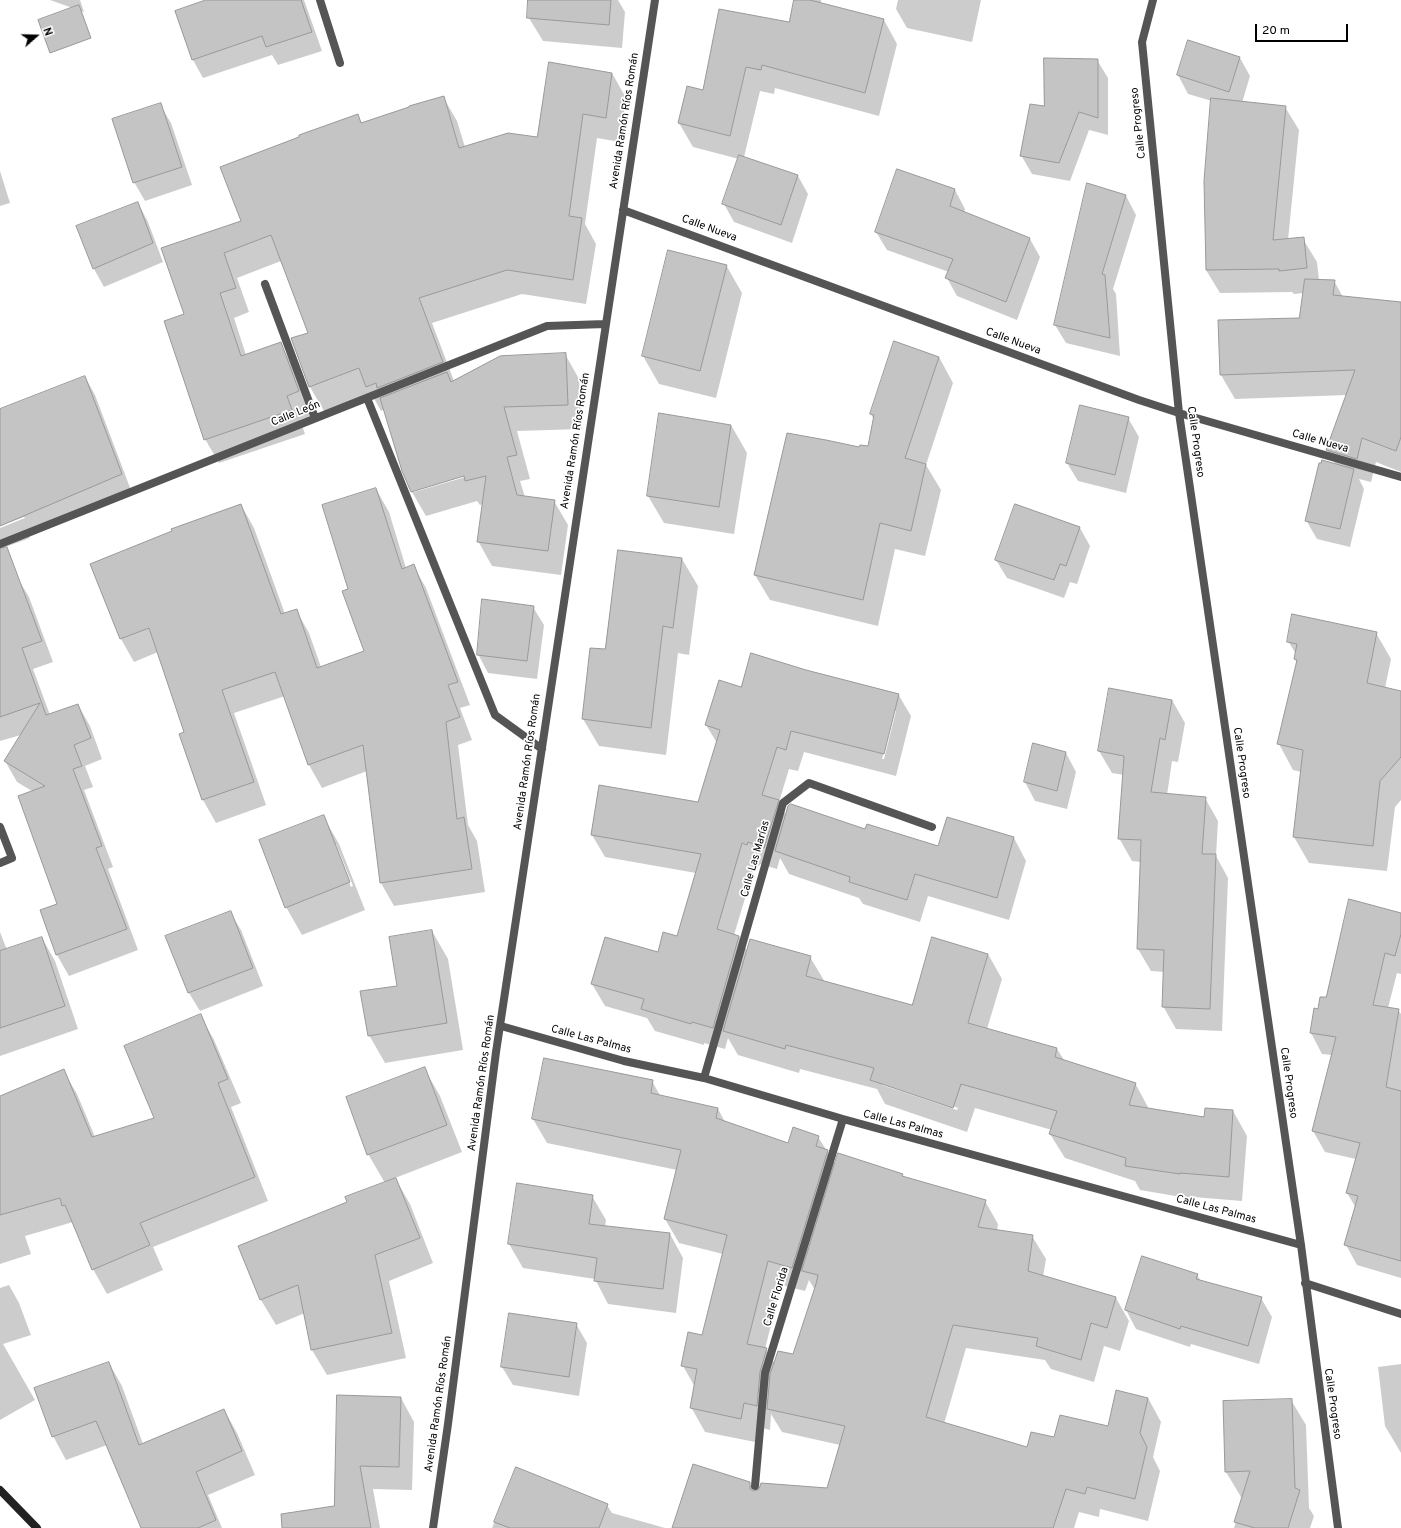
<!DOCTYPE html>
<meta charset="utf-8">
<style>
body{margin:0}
#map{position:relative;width:1401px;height:1528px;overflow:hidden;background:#fff;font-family:Overpass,sans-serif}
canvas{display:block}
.north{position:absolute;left:16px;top:16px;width:40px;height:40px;-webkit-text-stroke:3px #fff;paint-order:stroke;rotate:70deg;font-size:11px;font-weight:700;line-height:16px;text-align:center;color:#000}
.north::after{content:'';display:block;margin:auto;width:14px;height:18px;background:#000;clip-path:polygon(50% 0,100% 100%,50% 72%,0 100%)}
.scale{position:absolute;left:1255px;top:24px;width:93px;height:18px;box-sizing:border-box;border:2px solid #000;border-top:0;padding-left:5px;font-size:12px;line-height:14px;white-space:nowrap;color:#000;-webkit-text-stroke:3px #fff;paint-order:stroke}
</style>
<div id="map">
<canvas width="1401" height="1528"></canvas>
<div class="north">N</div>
<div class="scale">20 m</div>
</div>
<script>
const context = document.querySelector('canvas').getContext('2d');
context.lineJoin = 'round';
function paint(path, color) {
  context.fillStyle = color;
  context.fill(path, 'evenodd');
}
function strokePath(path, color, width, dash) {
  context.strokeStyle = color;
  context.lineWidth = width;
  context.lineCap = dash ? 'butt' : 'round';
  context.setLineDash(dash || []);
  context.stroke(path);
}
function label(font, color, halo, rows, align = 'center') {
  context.font = font + ' Overpass,sans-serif';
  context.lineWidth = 3.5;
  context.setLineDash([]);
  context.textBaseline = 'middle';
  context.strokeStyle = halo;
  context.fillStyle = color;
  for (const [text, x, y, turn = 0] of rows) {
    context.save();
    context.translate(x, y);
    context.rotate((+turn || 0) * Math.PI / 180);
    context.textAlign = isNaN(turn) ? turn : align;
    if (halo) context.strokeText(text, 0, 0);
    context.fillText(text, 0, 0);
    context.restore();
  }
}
const shadow = new Path2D(`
 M50 0H80L84 12Z
 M209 0H304L322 51 278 65 272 55 203 78 193 60 176 11Z
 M531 0H618L625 12 622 48 543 41 529 18Z
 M793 0H821V4L884 20 897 44 879 116 775 88 774 94 760 91 744 157 798 176 808 194 792 243 734 222 724 204 739 159 693 147 679 123 704 92 789 24 795 0Z
 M898 0H981L972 42 907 28 896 9Z
 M1240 58 1250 76 1242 103 1285 107 1299 130 1288 240 1303 239 1317 262 1319 280 1334 281 1343 297 1401 303V472L1376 462 1371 482 1359 479 1364 489 1350 547 1317 539 1306 520 1336 465 1327 450 1347 395 1235 399 1221 375 1300 319 1304 293 1294 294 1292 292 1220 293 1206 270 1212 101 1188 94 1178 75Z
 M1097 60 1108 78V135L1089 130 1070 181 1032 174 1021 155 1045 108Z
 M612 73 626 98 620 142 597 138 585 224 596 244 586 304 522 294 432 323 454 381 565 354 579 379 582 429 517 431 530 479 520 481 525 497 554 501 568 525 561 575 492 566 478 541 483 504 480 505 477 501 426 516 412 492 403 471 385 409 381 411 371 393 324 411 310 387 292 339 309 333 281 261 237 278 249 312 234 318 246 355 280 343 294 368 312 415 300 420 305 434 219 463 205 439 185 315 242 221 357 115 363 124 443 97 457 121 465 147 537 139ZM468 474 469 476 414 492V490Z
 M160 105 171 123 192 185 145 201 134 182Z
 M0 171 10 203 0 206Z
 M955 190 965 209 964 213 1030 239 1040 257 1017 320 957 296 947 278 949 272 887 250 876 232Z
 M1126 196 1136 215 1113 289 1116 294 1120 356 1066 343 1055 325Z
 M138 203 148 222 163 262 104 287 94 269Z
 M669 251 726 265 742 293 716 398 659 384 643 356Z
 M939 357 953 383 926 465 941 490 925 556 895 549 878 626 770 600 755 575 869 447 874 420 871 414Z
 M85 377 95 395 132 493 29 537 30 538 0 549V528L25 518 24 517 0 526V454Z
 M1128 418 1139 437 1126 493 1078 481 1067 463Z
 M731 425 747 453 734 534 664 523 648 496Z
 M376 489 389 512 406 568 413 565 426 588 470 705 460 708 472 740 458 745 468 825 477 841 485 892 394 906 381 883 367 771 322 788 309 765 285 696 234 713 266 805 216 823 203 800 180 734 185 732 158 652 134 662 121 639 91 564 241 505 254 528 285 614 296 610 309 633 321 667 365 651 349 590Z
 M1080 528 1090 546 1077 584 1070 582 1064 598 1007 578 996 560Z
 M682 559 698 586 689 655 678 653 666 755 599 746 583 719 606 651Z
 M17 577 29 597 53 662 33 669 50 715 78 705 90 726 102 759 85 766 93 787 84 790 113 867 108 869 138 950 69 976 57 955 41 911 58 904 32 791 17 782 5 761 21 735 0 741V583Z
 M533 607 544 625 537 679 488 673 478 654Z
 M1376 633 1391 659 1385 688 1401 692V800L1395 807 1387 871 1309 863 1294 837 1302 772 1293 770 1279 744 1297 664 1295 659 1296 654 1288 641Z
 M806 671 898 694 911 716 896 776 804 752 798 771 789 769 779 802 786 815 866 830 939 847 1014 838 1026 861 1009 920 928 896 920 922 863 904 859 898 789 874 780 858 777 869 760 864 759 866 755 865 734 935 739 936 747 951 810 957 825 982 912 1007 988 954 1002 979 987 1029 1057 1049 1064 1060 1135 1083 1149 1109 1205 1118 1233 1111 1247 1136 1242 1201 1193 1197V1199L1140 1190 1135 1181 1065 1158 1050 1134 1052 1130 975 1108 967 1132 885 1104 877 1089 800 1069 799 1073 738 1055 728 1038 725 1049 704 1043V1045L655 1031 647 1018 605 1006 592 984 658 953 678 938 696 873 605 857 592 835 698 803 717 743 706 725 742 688ZM894 711H896L884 759H882ZM882 1082 958 1108 957 1110 882 1085Z
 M1172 700 1185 723 1178 762 1172 761 1167 795 1205 798 1218 821 1216 856 1228 878 1222 1031 1176 1029 1163 1006 1165 972 1151 971 1138 949 1141 862 1132 861 1119 838 1124 775 1112 773 1099 751Z
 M1066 753 1076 772 1067 809 1035 801 1025 782Z
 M323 816 339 844 365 910 302 935 286 907ZM334 844H336L353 886 351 887Z
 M230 912 241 930 263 986 200 1011 189 993Z
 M1401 914V974L1397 973 1388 1008 1398 1010 1401 1014V1278L1357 1265 1346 1245 1356 1208 1347 1193 1356 1159 1325 1152 1313 1131 1332 1055 1322 1054 1311 1033 1314 1010H1319L1327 999Z
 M432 931 448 959 463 1050 385 1063 369 1035Z
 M0 932 7 950 42 938 55 961 78 1029 0 1056Z
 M200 1015 214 1040 241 1103 231 1107 268 1201 153 1247 163 1270 107 1294 93 1269 73 1222 25 1236 31 1254 0 1264V1140L63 1070 77 1094 95 1137 156 1118Z
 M424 1068 440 1096 462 1152 395 1178 410 1204 433 1263 389 1281 406 1358 327 1375 312 1350 305 1313 276 1325 261 1300 385 1183 368 1154Z
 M652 1081 661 1097 718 1109 725 1122 788 1144 818 1137 836 1165 902 1175 904 1178 985 1201 998 1224 997 1231 1032 1236 1046 1259 1043 1277 1116 1298 1129 1321 1120 1351 1104 1346 1094 1382 1051 1369 1045 1360 966 1348 944 1424 1028 1448 1055 1439 1109 1427 1148 1398 1161 1422 1153 1457 1160 1471 1148 1521 1100 1509 1099 1517 1079 1512 1074 1528H674L749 1483 755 1492 827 1489 840 1445 782 1432 771 1414 770 1430 758 1427 755 1442 705 1432 691 1407 695 1387 683 1366 703 1336 723 1254 679 1243 665 1219 677 1170 547 1143 533 1119ZM809 1280 815 1290 794 1355 775 1364 765 1349 781 1285 805 1291Z
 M592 1196 606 1220 605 1227 670 1234 683 1258 676 1313 608 1304 595 1279 523 1268 509 1244Z
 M1197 1275 1201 1281 1261 1298 1272 1317 1259 1364 1191 1344 1190 1347 1136 1329 1126 1310Z
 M9 1285 19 1303 31 1335 3 1344 35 1400 0 1420V1288Z
 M576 1324 587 1343 579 1396 513 1385 502 1367Z
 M109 1363 122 1386 143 1444 224 1410 237 1433 255 1475 208 1495 222 1528H142L107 1445 66 1460 53 1436Z
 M1401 1364V1453L1385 1426 1378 1367Z
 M401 1398 414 1422 412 1490 373 1489 380 1528H296L335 1506Z
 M1291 1400 1306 1425 1309 1508 1314 1516 1310 1528H1234L1243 1497H1241L1226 1472Z
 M516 1468 607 1505 612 1513 665 1528H492Z`);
const building = new Path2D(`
 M206 0H301L312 32 266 47 262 36 192 60 175 11Z
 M528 0H611L609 25 527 18Z
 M794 0H810L884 19 865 93 762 65 761 70 746 67 730 136 678 123 687 86 703 90 719 9 789 22Z
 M79 5 91 38 50 53 38 20Z
 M1188 40 1240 57 1229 92 1177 75Z
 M1044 58 1098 59V118L1079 112 1059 163 1020 156 1030 104 1044 106Z
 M549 62 612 73 606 118 583 114 569 216 582 218 573 280 507 270 419 298 443 362 377 388 376 383 366 387 359 368 309 387 291 338 308 333 271 235 224 253 236 288 220 293 241 356 281 342 299 391 287 396 292 410 204 440 164 321 184 314 161 248 241 221 220 167 299 137V135L358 114 361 123 409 107V106L444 96 459 148 508 133 537 137Z
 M1211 98 1286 106 1273 240 1304 237 1307 268 1279 271V269L1206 270 1204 181Z
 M161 103 182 167 133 183 112 119Z
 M739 155 798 175 781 225 722 204Z
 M897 169 955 189 950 206 1030 238 1006 302 945 278 953 259 875 232Z
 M1087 183 1126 195 1102 274 1105 275 1110 338 1054 325Z
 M138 202 153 243 93 269 76 226Z
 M668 250 727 265 700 371 642 356Z
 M1305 279 1335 280 1333 295 1401 302V437L1396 451 1362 438 1357 459 1326 450 1355 370 1220 375 1218 320 1299 318Z
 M894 341 939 357 905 458 926 464 911 531 880 523 863 600 754 575 787 433 826 440 859 447 860 445 868 446 874 415 870 414Z
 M566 353 568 405 504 407 517 455 507 457 517 495 555 500 548 551 477 542 486 476 465 481 464 476 411 492 402 471 380 398 447 372 451 382 500 356Z
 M85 376 122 474 0 526V409Z
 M1080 405 1129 417 1115 475 1066 463Z
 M659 413 731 425 719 507 647 496Z
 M1322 460 1354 469 1340 529 1305 521 1319 463H1321Z
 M376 488 402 569 414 564 458 682 448 685 460 717 446 722 457 819 464 817 472 869 380 883 363 745 308 765 275 672 222 690 254 782 202 800 179 734 184 732 149 628 120 639 90 564 172 531 171 529 241 504 281 614 297 609 317 668 364 651 342 591 348 589 322 505Z
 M1015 504 1080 527 1066 566 1060 564 1054 580 995 560Z
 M7 547 42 641 22 648 46 715 78 704 91 738 74 745 82 766 73 769 102 846 96 848 127 929 56 955 40 910 57 904 18 796 45 786 4 761 40 703 0 717V549Z
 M618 550 682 558 673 628 663 626 651 728 582 719 590 648 605 649Z
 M482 599 534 606 527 661 477 655Z
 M1292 614 1377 632 1367 683 1401 691V757L1380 781 1373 846 1293 837 1303 750 1277 744 1297 660 1294 659 1297 644 1287 642Z
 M751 653 806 670 899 694 884 754 791 731 786 750 777 747 762 795 779 800 764 848 748 842 747 845 742 843 717 929 739 936 713 1028 692 1022 691 1024 641 1009 644 999 591 984 605 937 658 952 663 932 677 936 701 854 591 835 599 785 698 802 720 730 705 725 719 680 741 687Z
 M1109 688 1172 700 1165 740 1160 738 1151 792 1206 797 1202 854H1216L1210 1009 1162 1007 1164 950 1137 949 1141 840 1118 839 1124 756 1098 751Z
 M1033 743 1066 752 1057 791 1024 782Z
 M791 804 865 829 867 824 938 846 947 817 1014 837 997 898 915 874 907 900 849 882 850 877 775 851 788 806Z
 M324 815 350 882 285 908 259 840Z
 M1349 899 1401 913V934L1395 956 1385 953 1373 1005 1399 1009 1386 1087 1401 1091V1261L1344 1245 1358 1196 1346 1193 1360 1143 1312 1131 1336 1037 1310 1033 1314 1008 1318 1009 1320 997H1326Z
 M231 911 253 968 188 993 165 936Z
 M432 930 447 1023 368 1036 360 991 397 986 389 937Z
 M42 937 65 1006 0 1028V951Z
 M932 937 988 954 968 1023 1057 1048 1055 1057 1136 1083 1129 1105 1204 1117 1205 1108 1233 1110 1229 1177 1180 1173V1174L1125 1166 1126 1158 1049 1134 1057 1111 961 1084 953 1108 870 1080 874 1068 786 1045 785 1049 723 1031 750 939 811 956 806 976 912 1005Z
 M201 1014 228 1079 218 1083 255 1177 140 1223 150 1245 92 1270 65 1205 62 1206 60 1198 0 1215V1096L64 1069 92 1137 154 1118 124 1046Z
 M544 1058 653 1080 651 1093 718 1108 716 1118 788 1143 793 1127 819 1136 816 1146 828 1150 792 1268 768 1261 747 1344 767 1348 760 1372 757 1406 744 1403 741 1419 690 1408 697 1369 681 1366 688 1332 702 1335 727 1235 664 1219 681 1150 532 1119Z
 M425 1067 447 1125 367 1155 346 1097Z
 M838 1153 903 1174 902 1176 986 1200 978 1227 1033 1235 1028 1271 1116 1297 1107 1328 1091 1323 1081 1360 1036 1346 1038 1338 953 1325 926 1417 1027 1447 1031 1432 1054 1437 1060 1415 1108 1426 1116 1390 1148 1398 1140 1433 1147 1447 1135 1499 1087 1487 1085 1494 1066 1489 1053 1528H672L693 1464 750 1482V1489L754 1491 759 1489 761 1483 827 1488 845 1426 767 1409 770 1374 778 1351 793 1354 816 1284 818 1275 802 1271Z
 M396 1178 420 1238 375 1255 392 1333 311 1350 298 1285 260 1300 238 1246 347 1202 345 1197Z
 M517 1183 593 1195 589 1224 670 1233 663 1289 594 1281 597 1258 508 1244Z
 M1142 1256 1198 1274 1196 1279 1262 1297 1248 1346 1181 1326 1180 1329 1125 1310Z
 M509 1313 577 1323 569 1377 501 1367Z
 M109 1362 139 1445 224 1409 242 1451 196 1472 216 1520 198 1528H141L96 1421 52 1437 34 1388Z
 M337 1395 401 1397 399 1467 360 1466 371 1528H282L281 1514 334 1506Z
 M1292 1399 1295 1488 1300 1490 1288 1528H1255L1234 1522 1250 1471 1225 1472 1223 1401Z
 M516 1467 608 1504 599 1528H510L494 1522Z`);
const street = new Path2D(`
 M320 0 340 63
 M1153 0 1142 42 1179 413 1301 1245 1338 1528
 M623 210 1139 400 1179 413 1401 477
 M265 284 315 418
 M367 398 495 715 542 749
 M0 544 547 326 605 324
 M0 827 12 858 0 863
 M501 1026 624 1061 704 1078 843 1119 1301 1245
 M704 1078 783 803 809 783 932 827
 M1305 1283 1401 1314
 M755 1486 765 1373 843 1119
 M433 1528 448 1424 496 1052 655 0`);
const secondary = new Path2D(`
 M0 1490 37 1528`);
const streetNames = [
 ["Avenida Ramón Ríos Román",625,121,-81],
 ["Calle Progreso",1139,123,-96],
 ["Calle Nueva",709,229,20],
 ["Calle Nueva",1013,342,20],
 ["Calle León",296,414,-22],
 ["Avenida Ramón Ríos Román",576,441,-81],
 ["Calle Progreso",1195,442,82],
 ["Calle Nueva",1320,442,16],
 ["Avenida Ramón Ríos Román",528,762,-82],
 ["Calle Progreso",1241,763,82],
 ["Calle Las Marías",756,859,-74],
 ["Calle Las Palmas",591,1040,15],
 ["Avenida Ramón Ríos Román",482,1083,-82],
 ["Calle Progreso",1288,1083,82],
 ["Calle Las Palmas",903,1125,15],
 ["Calle Las Palmas",1216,1210,15],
 ["Calle Florida",777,1297,-73],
 ["Avenida Ramón Ríos Román",439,1404,-82],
 ["Calle Progreso",1332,1404,82]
];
paint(shadow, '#0003');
paint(building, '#c4c4c4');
strokePath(building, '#999', 1);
strokePath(street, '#555', 8);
strokePath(secondary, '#222', 8);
label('11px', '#000', '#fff', streetNames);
</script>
